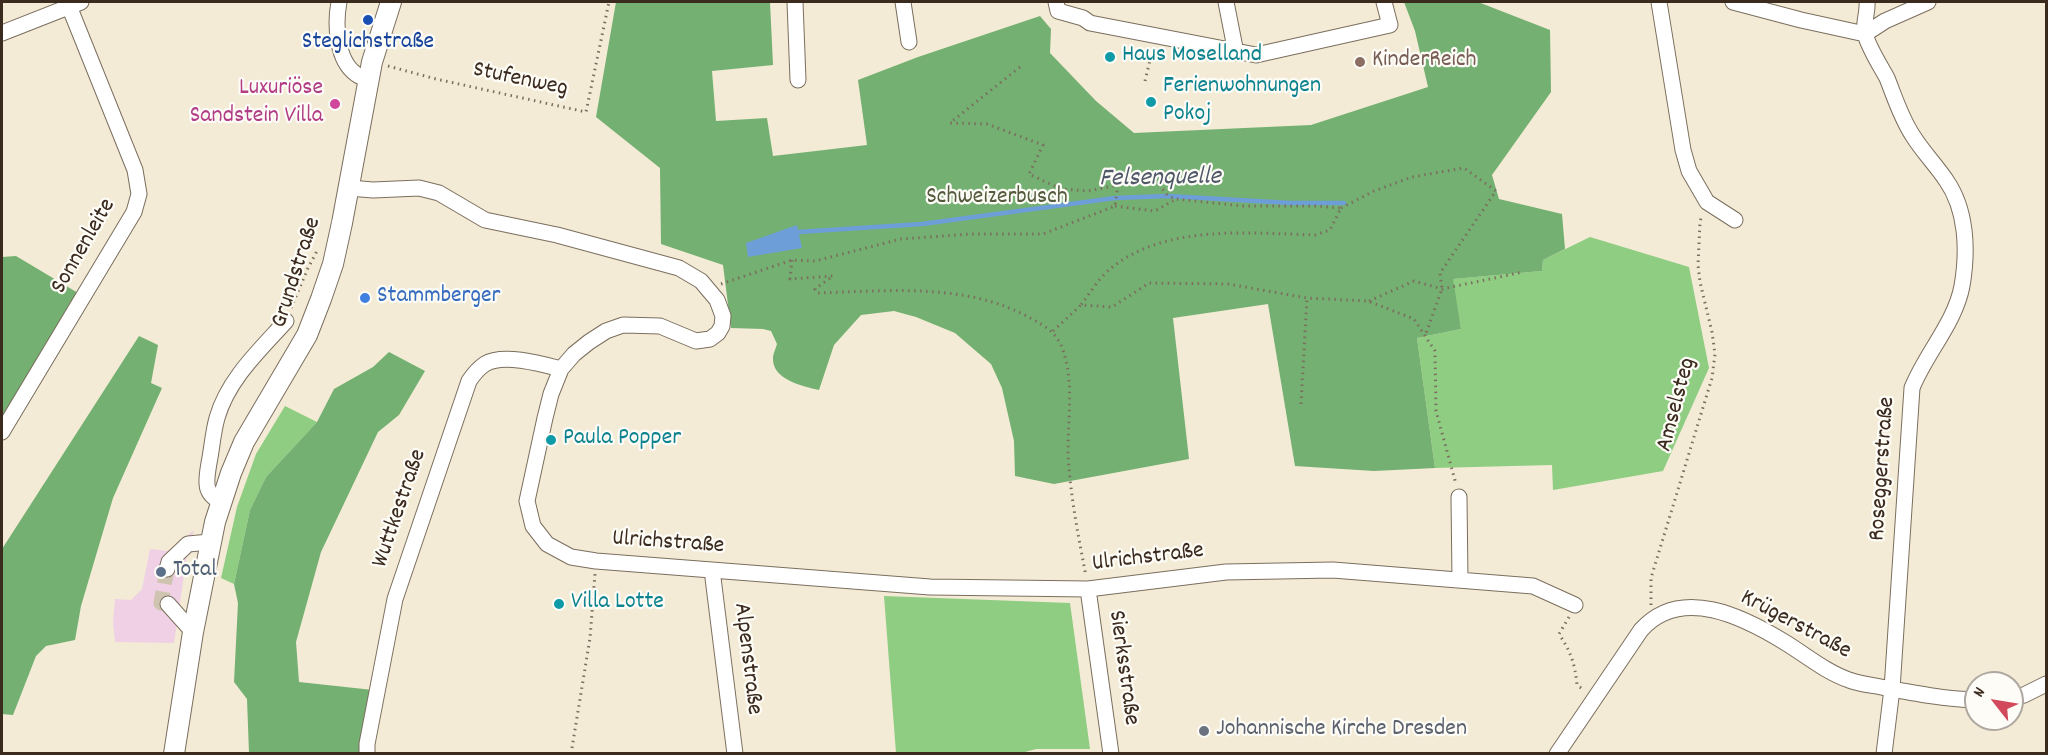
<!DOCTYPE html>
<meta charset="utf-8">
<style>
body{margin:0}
#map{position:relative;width:2048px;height:755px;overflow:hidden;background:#f3ebd5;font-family:Dekko,sans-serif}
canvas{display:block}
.frame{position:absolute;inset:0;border:3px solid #3b2a1e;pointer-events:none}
.north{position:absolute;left:1964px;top:671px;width:60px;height:60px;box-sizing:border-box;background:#fdfcf7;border:2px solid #afa8a0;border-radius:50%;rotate:301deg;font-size:16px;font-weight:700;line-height:24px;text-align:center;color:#3b2a1e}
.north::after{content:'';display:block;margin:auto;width:21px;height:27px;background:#d1495b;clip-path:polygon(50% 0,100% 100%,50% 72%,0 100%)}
</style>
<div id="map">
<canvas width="2048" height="755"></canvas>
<div class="frame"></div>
<div class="north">N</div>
</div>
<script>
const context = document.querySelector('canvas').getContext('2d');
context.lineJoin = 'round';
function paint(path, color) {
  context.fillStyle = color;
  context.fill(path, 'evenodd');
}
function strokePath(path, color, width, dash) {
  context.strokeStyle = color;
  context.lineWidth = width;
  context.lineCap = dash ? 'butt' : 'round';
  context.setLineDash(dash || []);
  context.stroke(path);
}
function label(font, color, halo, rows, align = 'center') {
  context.font = font + ' Dekko,sans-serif';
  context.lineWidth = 4.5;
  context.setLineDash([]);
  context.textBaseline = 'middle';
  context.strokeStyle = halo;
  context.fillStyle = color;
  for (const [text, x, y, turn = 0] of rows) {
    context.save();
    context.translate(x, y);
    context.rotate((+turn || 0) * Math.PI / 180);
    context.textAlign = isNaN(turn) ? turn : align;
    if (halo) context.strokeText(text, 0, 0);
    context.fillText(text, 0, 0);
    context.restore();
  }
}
const built = new Path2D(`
 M194 530 187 554 174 643 115 642 113 622 115 599 131 600 142 589 150 549 168 551Z`);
const green = new Path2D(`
 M1590 237 1689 267 1709 368 1663 471 1553 490 1552 465 1435 468 1417 338 1461 329 1452 279 1542 271 1543 260Z
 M285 406 317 422 266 477 250 510 234 584 221 578 237 507 256 454Z
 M884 596 1070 603 1090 749H1036L1018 754 896 753Z`);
const forest = new Path2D(`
 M616 2H770L773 65 712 71 716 121 767 118 773 156 867 145 858 80 918 57 1040 16 1051 29 1050 53 1096 101 1134 133 1311 125 1428 87 1415 31 1404 2H1478L1550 30 1551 92 1492 175 1499 199 1562 214 1565 249 1543 260 1542 271 1453 279 1461 329 1417 338 1435 468 1374 471 1295 466 1268 304 1173 318 1189 459 1054 484 1015 476 1014 441 1002 388 991 364 955 333 916 317 894 311 861 315 834 345 819 390C803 386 772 380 773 358 773 354 776 348 777 344L771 331 763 329 731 328 723 265 661 244 660 168 596 117Z
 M16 256 78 293 2 418V257Z
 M139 336 158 345 151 383 162 388 113 498 81 606 75 640 46 646 36 656 13 715 2 714V549Z
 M389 352 425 371 399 415 378 432 321 552 296 642 299 682 373 690 362 753H249L247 699 234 682 238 603 234 584 250 510 266 477 317 422 334 389 373 367Z`);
const water = new Path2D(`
 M797 225 802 248 748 257 746 243Z`);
const stream = new Path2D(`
 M798 232 922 224 1115 198 1168 196 1290 203H1344`);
const minorTunnel = new Path2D(`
 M167 569 161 603 168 604`);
const path = new Path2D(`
 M388 66 436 79 586 112 609 2
 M1020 67 950 123 987 124 1043 145 1029 174 1061 189 1088 191 1118 185
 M1145 81 1153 48
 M1115 206 1155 211 1176 199
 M1341 208 1374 191 1412 177 1464 168 1496 191 1440 273 1442 289 1425 336
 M792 260 790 279 833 276 815 289 817 293C887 291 968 282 1032 319 1045 326 1054 331 1061 345 1077 384 1065 427 1069 468 1072 504 1079 540 1086 576
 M721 284 792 260 815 261 901 239 971 234H1043L1115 206 1118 185 1137 176 1153 177 1168 196 1176 199 1243 206H1316L1341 208 1330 230 1315 235C1249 233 1164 224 1110 269 1099 278 1090 293 1081 305
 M1369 301 1414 281 1442 289 1523 272
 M291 308 308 268 317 251
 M1053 331 1081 305 1112 307 1149 283 1228 284 1307 298 1368 301 1414 319 1435 351 1436 411 1456 484
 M1301 404 1307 298
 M1651 605V578L1712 378 1715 354 1712 332 1700 282 1698 265 1700 222 1702 215
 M1569 617 1559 634C1571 652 1575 664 1577 685L1584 690
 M571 754 590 638 595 574`);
const minor = new Path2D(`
 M339 2C335 23 336 60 356 74 359 77 365 78 369 80
 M795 2 798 80
 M903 2 909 42
 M1056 2 1058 11 1083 18 1090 23 1256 55 1390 25 1384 2
 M1226 2 1236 53
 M1659 2 1683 150 1689 171 1707 202 1735 220
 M1733 2 1801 20 1865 34 1885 21 1928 2
 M1867 2C1868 12 1863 23 1865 33 1867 45 1881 67 1887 78 1895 98 1901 118 1913 136 1923 152 1936 165 1946 180 1967 210 1968 251 1962 286 1955 323 1926 353 1912 388L1892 689 1884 754
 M2 33 81 2
 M349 188 373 190 419 188 439 193 485 220 557 235 679 268 701 281 717 300 723 316 722 326 718 333 710 339 696 341 660 326 623 325 606 331 589 342 574 354 561 369 551 394 545 418 527 501 533 526 547 544 571 557 596 561 930 587 1088 589 1226 572 1333 570 1533 586 1575 605
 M2 432 134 212 139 194 135 170 69 6
 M1459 497 1460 580
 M222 502C203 494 206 481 209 463 212 448 213 432 217 418 228 379 260 350 286 321
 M167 569 169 562 188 544 210 542
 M712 570 735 754
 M1088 589 1111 754
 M168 604 193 632
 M2012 697 2024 695 2046 684
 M367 754V744L395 599 469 381C473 375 479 368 485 364 503 353 542 364 561 369
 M1557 754 1641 630C1681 585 1744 617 1786 643 1807 656 1826 672 1849 680 1859 684 1871 685 1881 687 1913 693 1944 699 1976 700`);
const major = new Path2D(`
 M174 754 193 632 215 522 231 473 244 442 307 335 321 299 333 264 342 223 372 62 391 2`);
const markers = [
 [368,20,6,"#1a4fb4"],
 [1110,57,6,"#0f9aa8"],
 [1360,62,6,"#8d6e63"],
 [1151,102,6,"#0f9aa8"],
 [335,104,6,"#d1479c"],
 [365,298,6,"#3f7fe0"],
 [551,440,6,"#0f9aa8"],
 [161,572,6,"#5c6f8a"],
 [559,604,6,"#0f9aa8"],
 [1204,731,6,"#6b7280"]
];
const transitNames = [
 ["Steglichstraße",368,44]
];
const cultureNames = [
 ["Haus Moselland",1122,57],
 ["Ferienwohnungen",1163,88],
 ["Pokoj",1163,116],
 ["Paula Popper",563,440],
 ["Villa Lotte",571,604]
];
const educationNames = [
 ["KinderReich",1372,62]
];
const streetNames = [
 ["Stufenweg",520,81,12],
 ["Sonnenleite",85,247,-60],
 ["Grundstraße",298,273,-72],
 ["Amselsteg",1678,405,-75],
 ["Roseggerstraße",1884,469,-86],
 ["Wuttkestraße",401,509,-71],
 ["Ulrichstraße",668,544,4],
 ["Ulrichstraße",1148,559,-7],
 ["Krügerstraße",1795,626,28],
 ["Alpenstraße",746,659,83],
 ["Sierksstraße",1122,668,82]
];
const hotelNames = [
 ["Luxuriöse",323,90],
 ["Sandstein Villa",323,118]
];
const parkNames = [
 ["Schweizerbusch",997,199]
];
const shopNames = [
 ["Stammberger",377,298]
];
const serviceNames = [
 ["Total",173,572]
];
const worshipNames = [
 ["Johannische Kirche Dresden",1216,731]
];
const waterNames = [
 ["Felsenquelle",1160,180,-1]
];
paint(built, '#efd0e5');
paint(green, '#8fcd83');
paint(forest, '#73b071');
paint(water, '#6e9ed7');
strokePath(stream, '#6e9ed7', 4.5);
strokePath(minorTunnel, '#cec4b0', 15, [15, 8]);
strokePath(minor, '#7b6e5e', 17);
strokePath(major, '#7b6e5e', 22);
strokePath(path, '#7b6e5e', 3, [1.5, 4.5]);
strokePath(minor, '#fff', 15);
strokePath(major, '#fff', 20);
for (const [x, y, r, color] of markers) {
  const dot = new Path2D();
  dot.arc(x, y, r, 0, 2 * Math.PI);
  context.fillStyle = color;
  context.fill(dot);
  strokePath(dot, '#fdfcf7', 2);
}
label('24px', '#164399', '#fdfcf7', transitNames);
label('24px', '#0d838f', '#fdfcf7', cultureNames, 'left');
label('24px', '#785e54', '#fdfcf7', educationNames, 'left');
label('24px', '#3b2a1e', '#fdfcf7', streetNames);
label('24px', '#b23c85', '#fdfcf7', hotelNames, 'right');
label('24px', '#545b3c', '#fdfcf7', parkNames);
label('24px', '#366cbe', '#fdfcf7', shopNames, 'left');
label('24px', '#4e5e75', '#fdfcf7', serviceNames, 'left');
label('24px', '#5b616d', '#fdfcf7', worshipNames, 'left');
label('italic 26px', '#4f5868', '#fdfcf7', waterNames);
</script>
